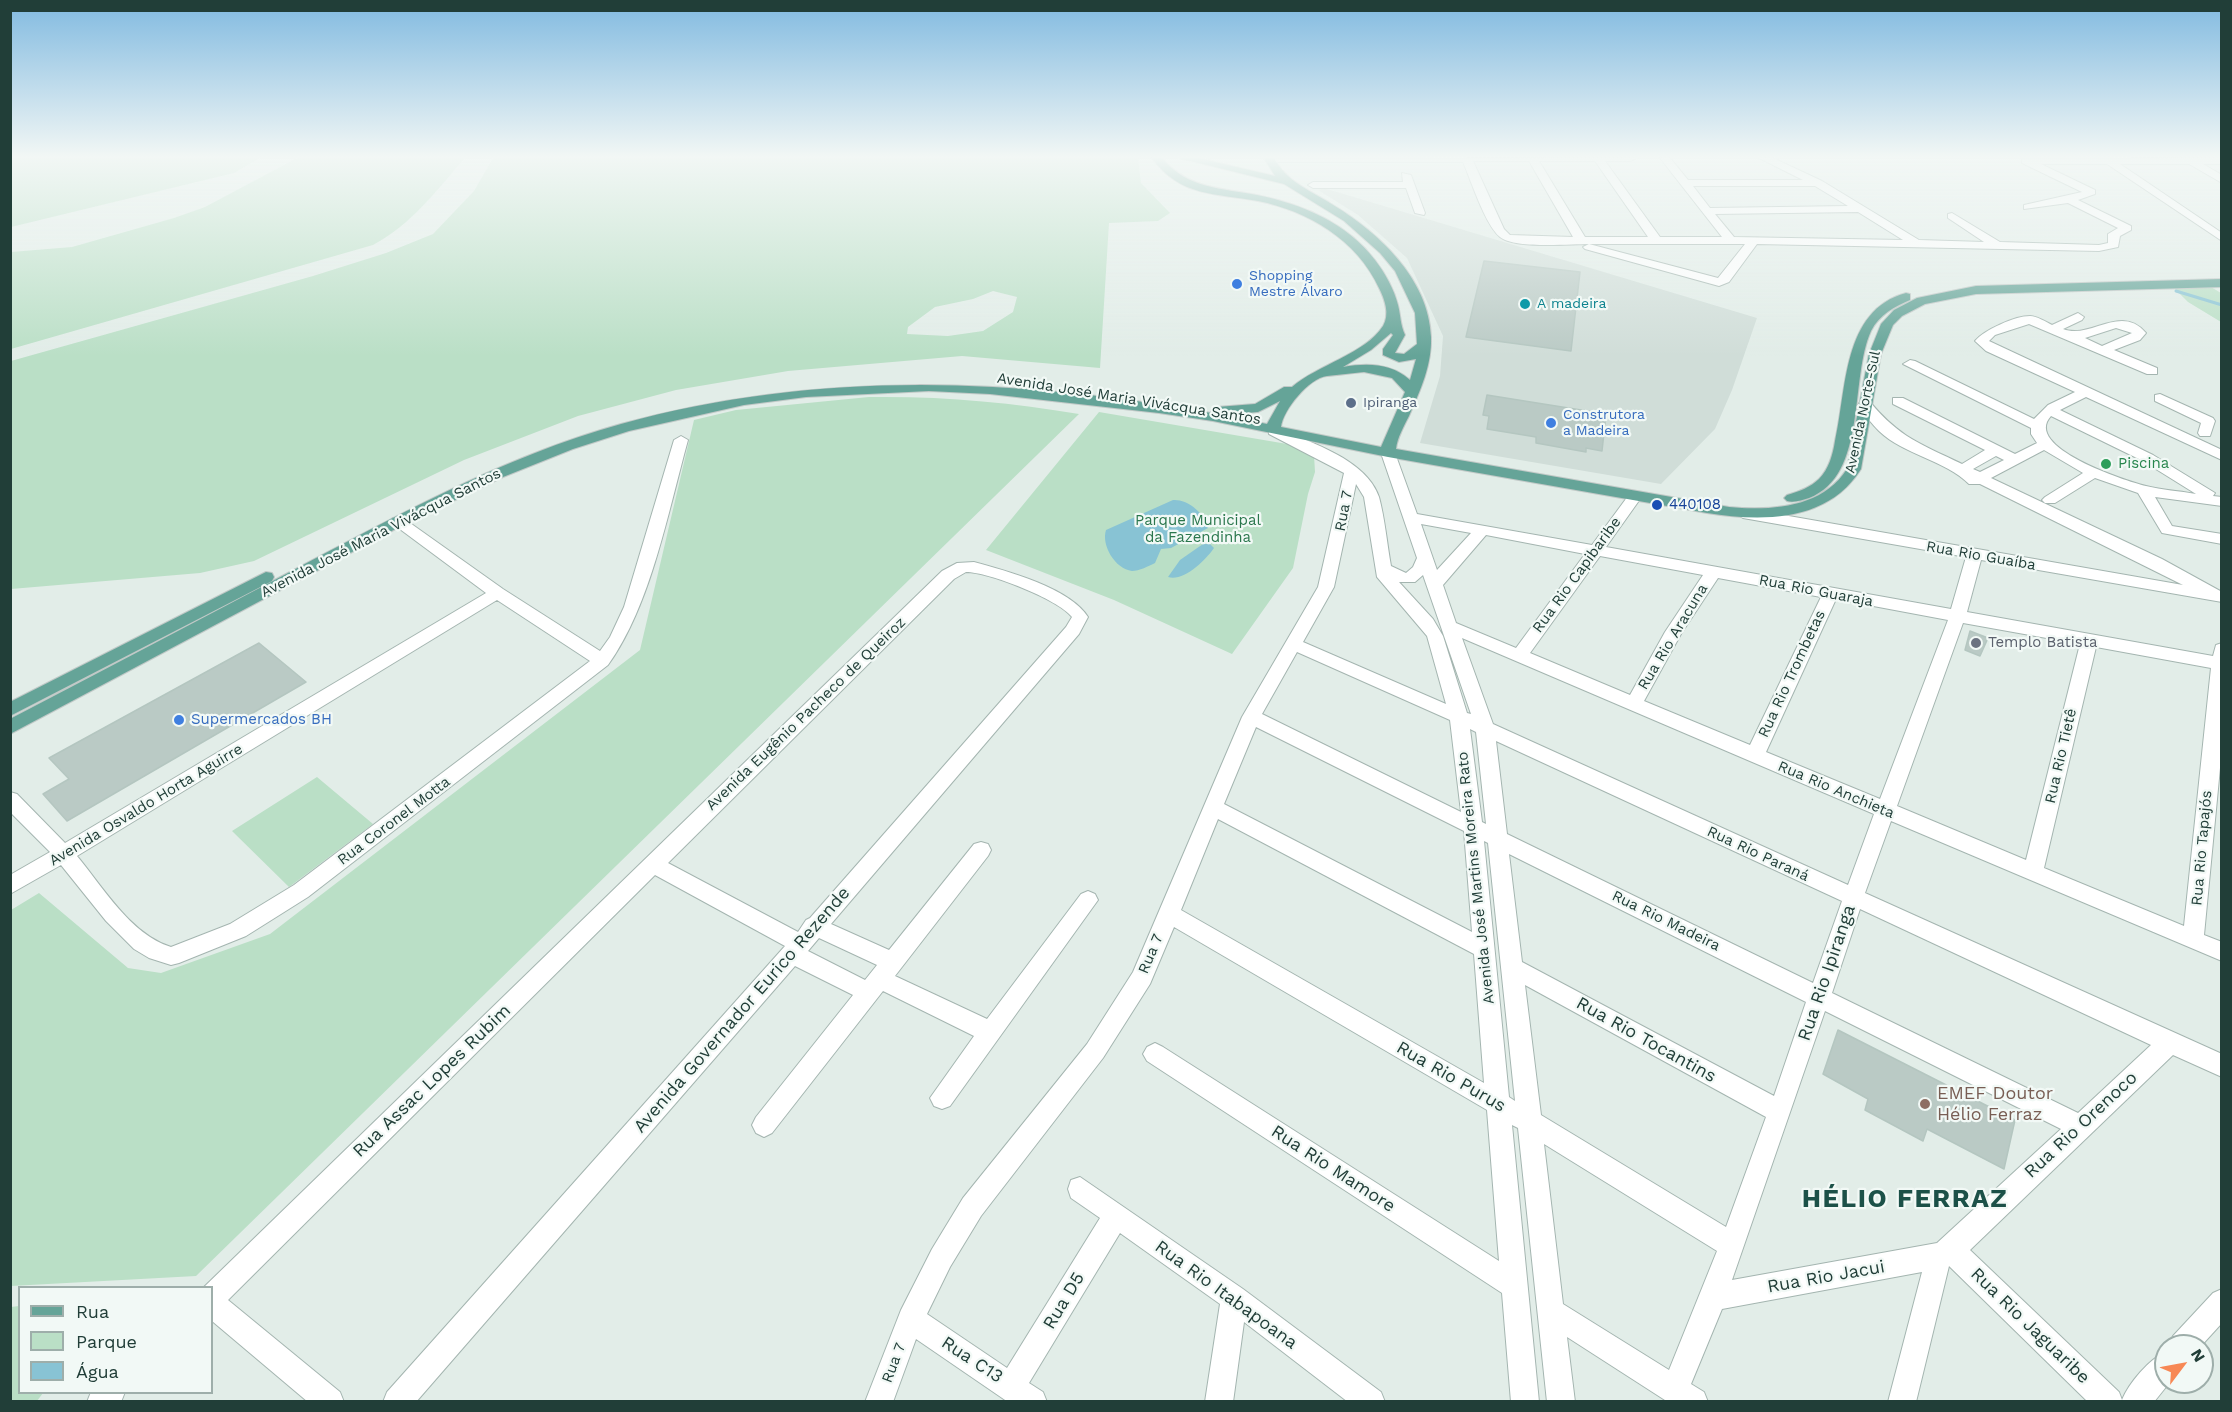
<!DOCTYPE html>
<meta charset="utf-8">
<style>
body{margin:0}
#map{position:relative;width:2232px;height:1412px;overflow:hidden;background:#e2ede8;font-family:"Work Sans",sans-serif}
canvas{display:block}
.frame{position:absolute;inset:0;border:12px solid #213e38;pointer-events:none}
.legend{position:absolute;left:18px;top:1286px;width:195px;height:108px;box-sizing:border-box;background:#f2f9f6;border:2px solid #9eaeaa;margin:0;padding:8px 10px;list-style:none;font-size:18px;color:#213e38}
.legend li{display:flex;align-items:center;gap:12px;height:30px}
.legend b{width:30px;border:2px solid #9eaeaa}
.north{position:absolute;left:2154px;top:1334px;width:60px;height:60px;box-sizing:border-box;background:#f2f9f6;border:2px solid #9eaeaa;border-radius:50%;rotate:58deg;font-size:16px;font-weight:700;line-height:24px;text-align:center;color:#213e38}
.north::after{content:'';display:block;margin:auto;width:21px;height:27px;background:#f78855;clip-path:polygon(50% 0,100% 100%,50% 72%,0 100%)}
</style>
<div id="map">
<canvas width="2232" height="1412"></canvas>
<div class="frame"></div>
<ul class="legend">
<li><b style="height:8px;background:#65a498"></b>Rua</li>
<li><b style="height:16px;background:#badfc6"></b>Parque</li>
<li><b style="height:16px;background:#88c3d4"></b>Água</li>
</ul>
<div class="north">N</div>
</div>
<script>
const context = document.querySelector('canvas').getContext('2d');
context.lineJoin = 'round';
function paint(path, color) {
  context.fillStyle = color;
  context.fill(path, 'evenodd');
}
function strokePath(path, color, width, dash) {
  context.strokeStyle = color;
  context.lineWidth = width;
  context.lineCap = dash ? 'butt' : 'round';
  context.setLineDash(dash || []);
  context.stroke(path);
}
function label(font, color, halo, rows, align = 'center') {
  context.font = font + ' "Work Sans",sans-serif';
  context.lineWidth = 4.5;
  context.setLineDash([]);
  context.textBaseline = 'middle';
  context.strokeStyle = halo;
  context.fillStyle = color;
  for (const [text, x, y, turn = 0] of rows) {
    context.save();
    context.translate(x, y);
    context.rotate((+turn || 0) * Math.PI / 180);
    context.textAlign = isNaN(turn) ? turn : align;
    if (halo) context.strokeText(text, 0, 0);
    context.fillText(text, 0, 0);
    context.restore();
  }
}
const built = new Path2D(`
 M1324 188 1757 318 1732 390 1715 429 1661 484 1420 443 1440 376 1443 336 1407 258 1358 215 1318 190Z`);
const green = new Path2D(`
 M11 158H260L234 173 11 227Z
 M297 158H465C437 190 411 225 373 245L11 349V252L72 247 174 218 205 207Z
 M493 158H1138L1141 183 1170 213 1158 221 1109 223 1100 368 962 356 788 371 676 390 578 416 464 460 254 561 200 573 11 589V361L313 276 386 253 433 234 474 191ZM993 291 1017 297 1013 312 983 331 948 336 907 334 908 327 935 307 973 299Z
 M2211 287 2221 293V322L2188 302 2175 289Z
 M869 397C941 396 1009 402 1079 414L196 1276 11 1286V910L39 893 128 968 161 973 270 934 640 650 694 420 736 410Z
 M1099 412 1293 445 1314 455 1315 472 1308 494 1293 568 1232 654 1114 600 986 550Z
 M317 777 373 824 289 887 232 831Z
 M19 1306 20 1392 43 1393 37 1401H11V1307Z`);
const water = new Path2D(`
 M1173 500C1188 499 1199 511 1208 522V528L1171 548 1161 549 1155 563C1149 566 1139 571 1132 571 1115 569 1101 545 1106 530Z
 M1203 544H1210L1214 548C1205 561 1183 582 1168 577L1180 560Z`);
const stream = new Path2D(`
 M2176 291 2222 305`);
const building = new Path2D(`
 M1484 261 1580 272 1571 351 1466 337Z
 M1487 395 1606 414 1602 451 1586 448V452L1536 443V437L1487 429 1489 416 1483 415Z
 M1970 631 1988 638 1980 656 1965 650Z
 M259 643 306 682 67 821 43 794 69 779 49 758Z
 M1838 1030 2015 1120 2004 1169 1927 1129 1923 1141 1865 1110 1868 1099 1823 1074Z`);
const minor = new Path2D(`
 M1636 158 1631 161H1605L1660 237H1722L1660 158H1670L1688 180H1803L1759 158H1773L1822 181 1919 240 1984 242 1948 218V214L1952 213 2000 242 2099 245 2108 243V234L2118 228 2068 203 2024 209V205L2082 192 2022 163V159L2222 158V164H2203L2222 175V183L2189 164H2120L2222 233V241L2107 164H2041L2095 190V194L2078 200 2131 226V230L2120 236 2118 247 2099 251 1757 244 1729 282 1719 286 1585 249 1583 247 1589 244C1569 244 1515 249 1500 237 1485 225 1471 180 1463 162H1269L1264 159ZM1473 161H1529L1573 237 1510 235 1504 229ZM1539 161H1595L1648 237H1585ZM1693 186H1815L1848 206 1710 208ZM1858 212 1903 240 1734 237 1715 214ZM1589 244H1745L1718 278Z
 M1402 173 1411 175 1425 213 1424 215 1415 213 1406 188H1313L1308 185 1313 182H1403Z
 M2078 313 2084 317 2082 320 2063 329C2090 340 2121 303 2146 333L2140 340 2114 350 2157 368V374H2147L2029 324 1995 335 1989 341 2222 450V460L2086 397 2060 410 2153 455 2215 493 2213 496 2222 497V506L2155 497 2172 526 2222 534V544L2162 533 2138 493 2095 478 2055 503H2045L2042 500 2045 497 2083 473 2044 450 1991 478 2162 559 2222 592V602L1981 560 1967 612 2213 656 2216 645 2222 643V747L2204 935 2222 942V961L1891 821 1865 893 2222 1054V1077L2173 1055 1970 1250 2119 1392 2122 1400C2129 1383 2149 1359 2166 1352V1382H2170L2154 1402H2088L1949 1266 1916 1402H1888L1922 1272 1722 1309 1691 1384 1704 1392 1708 1402H1668L1567 1337 1575 1402H1547L1518 1128 1512 1125 1539 1402H1511L1502 1293 1147 1061 1143 1054 1147 1047 1155 1043 1163 1047 1499 1261 1487 1110 1174 927 1150 984 1103 1058 981 1216 950 1267 927 1314 1007 1368 1100 1218 1071 1198 1068 1189 1071 1180 1080 1177 1243 1289 1381 1392 1385 1402H1348L1244 1322 1233 1402H1205L1220 1304 1120 1233 1029 1383 1043 1392 1047 1402H1008L916 1339 893 1402H865L901 1310 932 1249 963 1198 1087 1044 1133 972 1242 717 1318 587 1344 473 1269 434V428H1279C1312 444 1366 459 1379 497 1385 519 1387 544 1391 566L1406 573 1413 567 1417 558 1381 453 1388 449 1395 453 1417 514 1592 545 1631 492 1636 491 1643 495 1606 547 1951 609 1966 557 1743 518 1735 513 1743 508 2183 585 1980 484H1969C1945 460 1904 455 1879 431 1872 424 1864 414 1858 405L1860 402H1870C1900 438 1921 444 1962 464L1985 450 1893 404V398H1903L2015 454 2037 443 2031 434V428L1903 364 1910 360 1915 361 2034 419 2048 405 2075 392 1986 351 1975 341C1984 330 2015 316 2030 316 2037 316 2046 322 2052 325ZM2116 328 2132 333 2102 346 2085 338ZM2051 416 2143 461 2196 494C2180 491 2162 490 2146 486 2125 481 2022 447 2051 416ZM1996 456 2004 460 1980 472 1973 469ZM1356 484 1364 497 1377 577 1427 636 1446 704 1303 642 1334 587ZM1421 524 1471 533 1437 570ZM1486 535 1585 554 1516 648 1456 623 1443 585ZM1600 556 1703 575 1665 632 1630 695 1530 653ZM1423 575 1471 714 1467 713 1443 636 1433 619 1399 582H1415ZM1718 578 1821 597 1750 745 1644 701 1681 634ZM1836 599 1948 620 1880 799 1766 752ZM1963 623 2080 644 2026 860 1897 806ZM1462 638 1874 814 1848 885 1493 724ZM2096 647 2211 668 2184 926 2044 868ZM1297 652 1450 720 1461 812 1262 714ZM1256 727 1464 831 1472 932 1224 804ZM1470 729 1476 732 1486 824 1482 822ZM1496 741 1842 901 1813 983 1507 834ZM1218 819 1474 954 1484 1083 1181 910ZM1484 841 1488 843 1515 1101 1509 1097ZM1509 854 1806 1002 1774 1096 1522 962ZM1860 909 2151 1045 2078 1113 1832 993ZM1525 985 1766 1117 1726 1227 1541 1115ZM1825 1011 2061 1129 1937 1243 1732 1280ZM1544 1144 1717 1251 1669 1370 1563 1304Z
 M2160 394 2213 418 2215 421 2210 436H2200L2198 433 2201 423 2155 401V395Z
 M681 436 688 440C668 512 651 605 608 665L308 897 246 936 179 963 171 965 149 958 134 949 106 921 61 865 10 894V875L50 852 10 812V792L17 794 65 843 486 593 393 524 390 521 393 518H403L503 589 600 651 610 637 624 607 674 440ZM497 600 590 661 294 885 230 924 171 947C130 934 103 887 77 856Z
 M974 562C1007 571 1070 588 1088 617L1079 634 831 924 889 950 974 844 981 842 988 844 991 850 988 856 895 976 987 1019 1081 894 1088 891 1095 894 1098 900 950 1106 942 1109 934 1106 930 1098 974 1036 883 991 772 1133 764 1137 756 1133 752 1125 756 1117 853 995 795 966 416 1402H383L387 1392 785 946 655 875 228 1300 340 1392 344 1402H308L212 1321V1288H203L942 571 957 563ZM966 572C988 572 1058 599 1072 617L1066 627 810 918 806 920 798 932 668 863 954 579ZM819 938 877 965 865 980 808 951Z
 M2222 1289V1323L2201 1346H2169L2173 1336 2213 1293Z
 M91 1392H125L121 1402H87Z`);
const major = new Path2D(`
 M1152 158H1162C1187 189 1222 188 1257 195 1302 204 1347 223 1375 260 1385 273 1394 289 1398 305 1401 317 1400 324 1405 335L1395 353 1404 354 1417 344 1415 313 1395 271 1380 253 1344 221 1284 184 1179 158H1198L1275 176 1264 158H1274C1286 181 1309 190 1330 203 1377 231 1429 278 1431 337 1432 365 1420 391 1409 416 1404 426 1397 438 1396 449L1729 507C1771 511 1822 508 1847 469L1869 354 1881 324 1894 310 1917 298 1976 286 2222 279V287L1976 294 1925 304 1902 316 1893 325 1881 354 1861 469C1828 522 1763 522 1707 513L1388 457 1213 421 1159 413 990 394 929 391 806 397 744 405 629 431 573 449 503 477 401 526 10 734V719C103 670 196 622 288 573 396 516 503 457 621 424 817 370 1013 378 1211 413L1212 408 1217 407 1255 404 1284 387H1292C1317 365 1365 354 1383 326 1390 314 1385 300 1379 288 1357 240 1308 211 1258 201 1215 193 1180 197 1152 158ZM1391 333 1393 335 1383 349V355L1399 362 1416 359 1410 380C1391 363 1367 363 1343 367L1371 350ZM1364 372 1392 378 1405 392 1381 447 1281 427C1283 410 1309 378 1327 376 1339 375 1352 373 1364 372ZM1280 401 1267 424 1222 415 1258 412Z
 M1906 293 1910 294V300C1895 306 1879 315 1871 331 1849 379 1868 475 1809 498 1802 500 1794 503 1787 501L1784 498 1787 495C1798 492 1811 487 1819 479 1829 469 1833 454 1835 441 1847 390 1842 310 1906 293Z
 M266 572 272 573 274 577 272 581 10 716V702Z`);
const markers = [
 [1237,284,6,"#3f7fe0"],
 [1525,304,6,"#0f9aa8"],
 [1351,403,6,"#5c6f8a"],
 [1551,423,6,"#3f7fe0"],
 [2106,464,6,"#2e9e5b"],
 [1657,505,6,"#1a4fb4"],
 [1976,643,6,"#6b7280"],
 [179,720,6,"#3f7fe0"],
 [1925,1104,6,"#8d6e63"]
];
const farShopnames = [
 ["Shopping",1249,276],
 ["Mestre Álvaro",1249,292],
 ["Construtora",1563,415],
 ["a Madeira",1563,431]
];
const farCulturenames = [
 ["A madeira",1537,304]
];
const farServicenames = [
 ["Ipiranga",1363,403]
];
const farStreetnames = [
 ["Avenida Norte-Sul",1863,412,-78]
];
const streetNames = [
 ["Avenida José Maria Vivácqua Santos",1129,399,9],
 ["Rua 7",1344,511,-79],
 ["Avenida José Maria Vivácqua Santos",381,533,-27],
 ["Rua Rio Guaíba",1981,556,10],
 ["Rua Rio Capibaribe",1577,575,-54],
 ["Rua Rio Guaraja",1816,591,11],
 ["Rua Rio Aracuna",1673,637,-59],
 ["Rua Rio Trombetas",1792,674,-65],
 ["Avenida Eugênio Pacheco de Queiroz",806,714,-44],
 ["Rua Rio Tietê",2061,756,-77],
 ["Rua Rio Anchieta",1836,790,23],
 ["Avenida Osvaldo Horta Aguirre",146,805,-31],
 ["Rua Coronel Motta",394,821,-37],
 ["Rua Rio Tapajós",2202,848,-85],
 ["Rua Rio Paraná",1758,854,25],
 ["Avenida José Martins Moreira Rato",1476,878,-96],
 ["Rua Rio Madeira",1666,921,26],
 ["Rua 7",1151,954,-67],
 ["Rua 7",894,1363,-69]
];
const leisureNames = [
 ["Piscina",2118,464]
];
const transitNames = [
 ["440108",1669,505]
];
const parkNames = [
 ["Parque Municipal",1198,521],
 ["da Fazendinha",1198,538]
];
const worshipNames = [
 ["Templo Batista",1988,643]
];
const shopNames = [
 ["Supermercados BH",191,720]
];
const nearStreetnames = [
 ["Rua Rio Ipiranga",1827,973,-71],
 ["Avenida Governador Eurico Rezende",742,1010,-49],
 ["Rua Rio Tocantins",1646,1040,29],
 ["Rua Rio Purus",1451,1077,30],
 ["Rua Assac Lopes Rubim",432,1081,-44],
 ["Rua Rio Orenoco",2081,1125,-43],
 ["Rua Rio Mamore",1333,1169,33],
 ["Rua Rio Jacui",1826,1277,-10],
 ["Rua Rio Itabapoana",1226,1295,36],
 ["Rua D5",1064,1301,-59],
 ["Rua Rio Jaguaribe",2030,1326,44],
 ["Rua C13",972,1360,33]
];
const nearEducationnames = [
 ["EMEF Doutor",1937,1094],
 ["Hélio Ferraz",1937,1115]
];
const nearDistrictnames = [
 ["HÉLIO FERRAZ",1905,1199]
];
paint(built, '#d0ddd8');
paint(green, '#badfc6');
paint(water, '#88c3d4');
strokePath(stream, '#88c3d4', 3);
paint(building, '#bacac5');
strokePath(building, '#b4c6c0', 1.5);
strokePath(minor, '#a4b5b0', 2);
strokePath(major, '#c1c9c7', 2);
paint(minor, '#fff');
paint(major, '#65a498');
const sky = context.createLinearGradient(0, 0, 0, 356);
sky.addColorStop(0, '#81bae0');
sky.addColorStop(0.44, '#f2f7f5');
sky.addColorStop(1, '#f2f7f500');
context.fillStyle = sky;
context.fillRect(0, 0, 2232, 356);
for (const [x, y, r, color] of markers) {
  const dot = new Path2D();
  dot.arc(x, y, r, 0, 2 * Math.PI);
  context.fillStyle = color;
  context.fill(dot);
  strokePath(dot, '#f2f9f6', 2);
}
label('14px', '#366cbe', '#f2f9f6', farShopnames, 'left');
label('14px', '#0d838f', '#f2f9f6', farCulturenames, 'left');
label('14px', '#4e5e75', '#f2f9f6', farServicenames, 'left');
label('14px', '#213e38', '#f2f9f6', farStreetnames);
label('15px', '#213e38', '#f2f9f6', streetNames);
label('15px', '#27864d', '#f2f9f6', leisureNames, 'left');
label('15px', '#164399', '#f2f9f6', transitNames, 'left');
label('15px', '#2a774d', '#f2f9f6', parkNames);
label('15px', '#5b616d', '#f2f9f6', worshipNames, 'left');
label('15px', '#366cbe', '#f2f9f6', shopNames, 'left');
label('18px', '#213e38', '#f2f9f6', nearStreetnames);
label('18px', '#785e54', '#f2f9f6', nearEducationnames, 'left');
context.letterSpacing = '1.5px';
label('bold 26px', '#1c5148', '#f2f9f6', nearDistrictnames);
context.letterSpacing = '0px';
</script>
